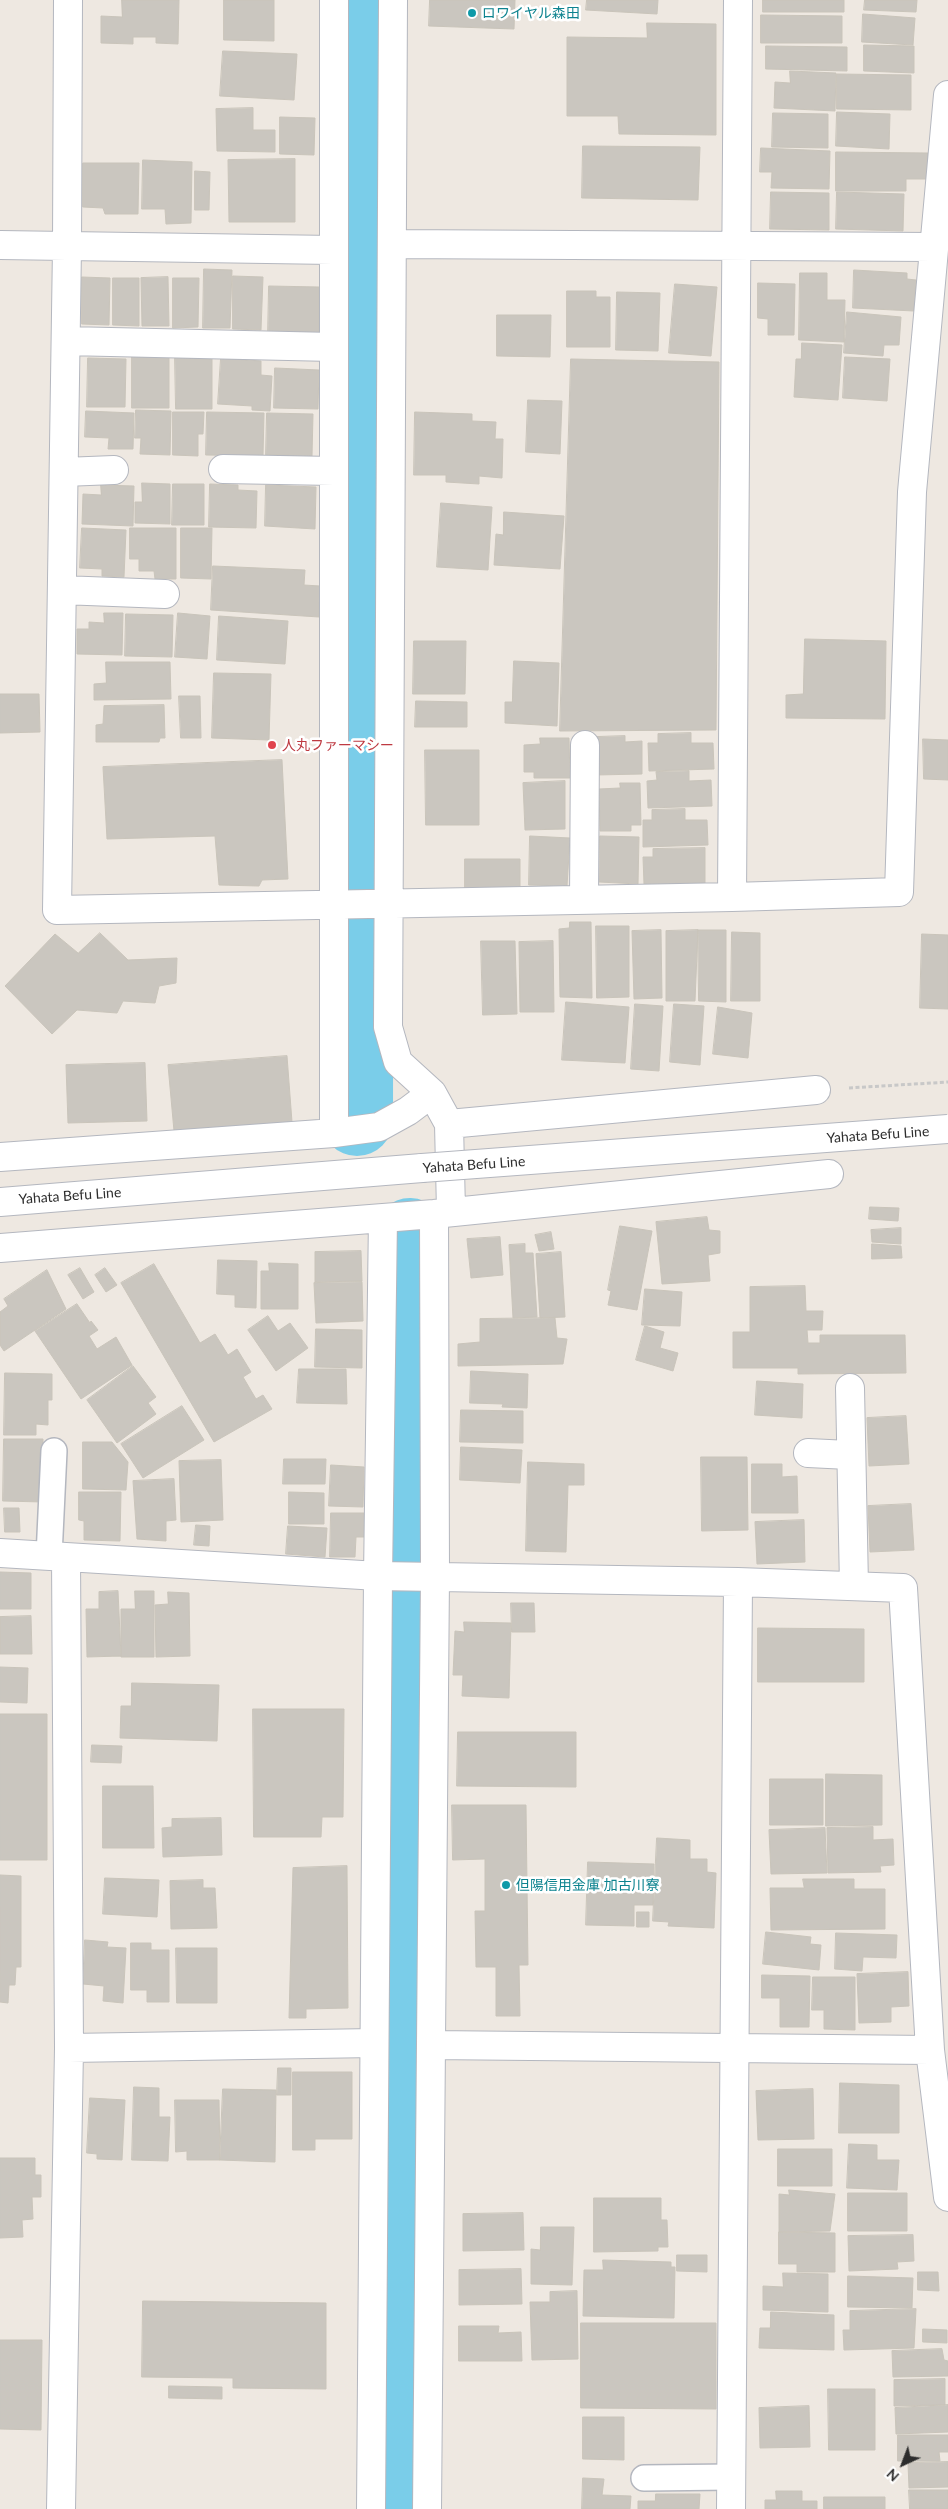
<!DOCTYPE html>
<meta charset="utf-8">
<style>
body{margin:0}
#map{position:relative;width:948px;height:2509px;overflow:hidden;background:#eee8e1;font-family:Lato,sans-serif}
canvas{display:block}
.north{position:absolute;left:878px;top:2439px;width:50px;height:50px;-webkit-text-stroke:4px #fff;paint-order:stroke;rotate:223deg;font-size:14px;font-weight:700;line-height:20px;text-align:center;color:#2d2d2d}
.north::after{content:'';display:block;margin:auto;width:18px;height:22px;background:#2d2d2d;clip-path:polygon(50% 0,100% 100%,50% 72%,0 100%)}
</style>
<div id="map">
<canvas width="948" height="2509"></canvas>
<div class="north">N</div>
</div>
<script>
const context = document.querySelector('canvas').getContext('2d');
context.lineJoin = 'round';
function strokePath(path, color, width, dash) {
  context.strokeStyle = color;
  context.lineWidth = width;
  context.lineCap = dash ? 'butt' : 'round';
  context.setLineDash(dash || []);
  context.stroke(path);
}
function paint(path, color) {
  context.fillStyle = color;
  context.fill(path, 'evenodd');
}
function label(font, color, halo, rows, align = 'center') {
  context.font = font + ' Lato,"Noto Sans JP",sans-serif';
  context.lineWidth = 5;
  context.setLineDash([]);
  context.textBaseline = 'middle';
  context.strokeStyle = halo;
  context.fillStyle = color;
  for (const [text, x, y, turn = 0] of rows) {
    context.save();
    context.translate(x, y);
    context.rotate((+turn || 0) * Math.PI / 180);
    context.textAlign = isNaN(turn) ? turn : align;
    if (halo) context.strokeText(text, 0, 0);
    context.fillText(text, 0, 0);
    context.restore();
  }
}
const river = new Path2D(`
 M357 1120 358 0
 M399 2509 404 1559 410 1234`);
const building = new Path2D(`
 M122 0H179L178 44 156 43V37H133V44L101 43V16L122 17Z
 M224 0H274V41L224 40Z
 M430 0H515L514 29 429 26Z
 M587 0H658L657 14 586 10Z
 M763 0H844V12H763Z
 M865 0H917L916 12 864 10Z
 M863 14 915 18 913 45 862 42Z
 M761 15 842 16V43H761Z
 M647 23 716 24V135L619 134 618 116H567V37L647 38Z
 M864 45 914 46V73L864 71Z
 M766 46 847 47V71L766 69Z
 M223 51 297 54 294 100 220 96Z
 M790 71 836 73 835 111 774 108 775 82 790 83Z
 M837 74 911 75V110L837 109Z
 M253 108V130H275V152L217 151 216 109Z
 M837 112 890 114 889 149 836 146Z
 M773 113 828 114V148L772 147Z
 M280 117 315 118 314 155 280 154Z
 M583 146 700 147 698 200 582 198Z
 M761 148 830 151 829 189 771 188 772 172H760Z
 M836 152 928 153V179H906V191H836Z
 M295 159V222H229L228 160Z
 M143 160 192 162 191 223 166 224 165 209H142Z
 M83 163H139L138 214H105L103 208 83 207Z
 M195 171 210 172 209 210H195Z
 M771 192 829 193V230L770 229Z
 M837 192 904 194 903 231 836 229Z
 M204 269 232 270 230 328H203Z
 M854 270 907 273V279L916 280 914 311 853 308Z
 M800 273H827V300H845L844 342 799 340Z
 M233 276 263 277 261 330 233 329Z
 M82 277 110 278 109 325 82 324Z
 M168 277 169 326H142L141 278Z
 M113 278H139V326L113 325Z
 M173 278H199L198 327 173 328Z
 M758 283 795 284 794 335H768V319L758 318Z
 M675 284 717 287 711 356 669 353Z
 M269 286 319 287V336H268Z
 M567 291H596V297H610V347H567Z
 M617 292 660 293 658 351 616 350Z
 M847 312 901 317 899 345H884L883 356 844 353Z
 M497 315H551L550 357 497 356Z
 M802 343 842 345 838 400 794 397 796 359H801Z
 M132 356H169V408H132Z
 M845 357 890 359 887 401 843 398Z
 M88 358 126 359 125 407H87Z
 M175 358 212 359V409H176Z
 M221 358 261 361V375L272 376 270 411 252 410V406L218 404Z
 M571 359 719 362 716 730 560 731Z
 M275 368 319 370 318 409 274 408Z
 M528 400 562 401 560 454 526 452Z
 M136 410 171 411 170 455 140 454 141 438H135Z
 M86 411 134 413 133 449H108L109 438 85 437Z
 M173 412H204L203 434H198V456L173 455Z
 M207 412 264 413 263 456 206 455Z
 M415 412 472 414V421L496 422 495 439H503L502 478 479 476V484L446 482V475H414Z
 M267 413 313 414 312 456 266 455Z
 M142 483 170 484V524L135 523V502H142Z
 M173 484H204V525H172Z
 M210 484 238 485V490L257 491 256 528 209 527Z
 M101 485 134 486 133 526 82 524 83 494 101 495Z
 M266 485 316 487 315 529 265 526Z
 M441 503 492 507 488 570 437 567Z
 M504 512 564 516 560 569 494 565 496 534 503 535Z
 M82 528 126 530 124 577 102 576V569L80 568Z
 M130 528H176V579H155L154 571H139V559H130Z
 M181 528H212L211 579 181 578Z
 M213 566 305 570 304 585 320 586 319 617 211 610Z
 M104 613H123L122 655 77 654V629H89V622L104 623Z
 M178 613 210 616 207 659 175 657Z
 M126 614 173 615 172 657 125 656Z
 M219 616 288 621 285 664 217 660Z
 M805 639 886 641 885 719 786 718V695L803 694Z
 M414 641H466L465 694H413Z
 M514 661 559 663 557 726 505 723V702H512Z
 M106 662H170L171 699 94 700V684L106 683Z
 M214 673 271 674 269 740 212 738Z
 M0 694H39L40 732 0 733Z
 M179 696H200L201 738H181Z
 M416 701 467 702V727H415Z
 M164 705 165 738H160L159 742H96V725L103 724 104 706Z
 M691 733V743H713L714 769 649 771 648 743H658V734Z
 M625 736V742L642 741V774L596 775V737Z
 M540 738H569L570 778H534V772H524V745L540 744Z
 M923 739 948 740V780L924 779Z
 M425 750H479V825H426Z
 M282 760 288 879 262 880 259 886 219 885 215 836 107 839 103 767Z
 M689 771V781L711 780 712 806 648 808 647 781 657 780 656 772Z
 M565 781V829L525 830 523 783Z
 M620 783H640L641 825H631V831H600L599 789 620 788Z
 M685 809V820H707L708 845 643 847V820H652V810Z
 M530 836 570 838 567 886 529 885Z
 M600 836 639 837 638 884 599 882Z
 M705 848V883L644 884 643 857H653V849Z
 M465 859H520V891L465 890Z
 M570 922H591L592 998 560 997 559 929 569 928Z
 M596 926H629V997L597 998Z
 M661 930 662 998 634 999 632 931Z
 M698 930 695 1001H666V931Z
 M698 930H726V1002L699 1001Z
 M732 932 760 933V1001H731Z
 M100 933 128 960 177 958 176 983 159 986 155 1003 123 1001 117 1013 77 1010 52 1034 5 986 55 934 78 953Z
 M922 934 948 935V1009L920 1008Z
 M481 941H515L517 1014 483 1015Z
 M553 941 554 1012H520L519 942Z
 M566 1002 629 1007 625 1063 562 1060Z
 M635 1004 663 1006 659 1071 631 1069Z
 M674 1004 704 1006 700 1065 670 1062Z
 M718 1007 752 1013 748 1058 713 1054Z
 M287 1056 292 1122 174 1131 168 1065Z
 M145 1063 147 1121 68 1123 66 1065Z
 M870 1207 899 1208 898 1221 869 1219Z
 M707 1217 709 1230 720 1231V1253L708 1255 710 1281 662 1284 656 1222Z
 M620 1226 652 1231 637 1310 608 1305 611 1291 608 1290Z
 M901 1228V1244L872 1242 871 1230Z
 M551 1232 554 1249 539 1251 535 1235Z
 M500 1237 503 1275 471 1278 467 1239Z
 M525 1244V1253H533L537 1317 513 1318 509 1245Z
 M872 1244 901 1246 902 1258 872 1259Z
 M361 1251 362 1281 315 1282V1252Z
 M561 1252 565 1317 540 1318 536 1254Z
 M218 1260 257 1261 256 1308 235 1307V1295L217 1294Z
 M269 1263 298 1264V1309H261V1271H269Z
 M154 1264 200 1343 215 1334 228 1355 237 1349 251 1372 243 1377 256 1399 263 1395 272 1409 214 1442 121 1283Z
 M80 1268 94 1292 83 1299 68 1275Z
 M105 1268 117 1285 106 1292 95 1275Z
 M47 1270 66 1309 4 1351 0 1345V1312L8 1306 4 1299Z
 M362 1282 363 1321 316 1323 314 1283Z
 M805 1286 806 1311H823L822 1330H807L808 1343H820V1335H905L906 1373 798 1374V1368H733V1332H750V1287Z
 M645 1289 682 1292 680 1326 642 1325Z
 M77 1304 90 1323 91 1321 98 1330 89 1336 97 1349 116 1337 132 1365 81 1399 35 1331Z
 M268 1316 278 1331 290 1323 308 1348 276 1371 248 1330Z
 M555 1318 557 1338 567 1339 563 1364 458 1366V1344L480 1342V1319Z
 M645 1326 664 1332 660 1348 678 1353 673 1371 636 1360Z
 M316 1329 362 1330V1368L315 1367Z
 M133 1366 156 1397 148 1403 156 1414 117 1443 87 1400Z
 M299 1369H346L347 1404 297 1403Z
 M471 1371 528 1374 527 1408 502 1407 503 1404 470 1403Z
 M5 1373 52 1374V1400H48V1425L36 1424V1435H4Z
 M757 1381 803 1384 802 1418 755 1415Z
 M182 1406 204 1440 143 1478 121 1444Z
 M461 1410 523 1411V1443L460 1442Z
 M906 1416 909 1464 869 1466 867 1418Z
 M4 1439H43V1502L3 1501Z
 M83 1442H112L128 1462 126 1490 83 1489Z
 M461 1447 522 1450 520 1483 460 1480Z
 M701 1457H747L748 1530 702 1531Z
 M284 1459H326L325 1484H283Z
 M221 1460 223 1520 181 1522 179 1461Z
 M528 1462 584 1464V1485H568L566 1552 526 1551Z
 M752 1464H782V1477L797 1476 798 1513H752Z
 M331 1465 364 1467 363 1507 329 1506Z
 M174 1479 176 1520 166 1521V1541L137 1539 133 1481Z
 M79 1492H121L120 1541 84 1540V1521L79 1520Z
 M289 1492 324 1493V1524H289Z
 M911 1504 914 1550 870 1552 868 1506Z
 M4 1508H19L20 1532H5Z
 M331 1513H372V1537H356L355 1557H330Z
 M804 1520 805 1562 757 1564 755 1522Z
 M196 1525 210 1526 209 1546 194 1545Z
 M288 1526 327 1528 325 1557 286 1554Z
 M0 1572 31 1573V1609H0Z
 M118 1591 121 1656 87 1657 86 1609H99V1592Z
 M135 1591H154V1657H121V1609H135Z
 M168 1592 189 1593 190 1656 156 1657 155 1605 168 1604Z
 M511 1603H534L535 1632H512Z
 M31 1616 32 1654H0V1617Z
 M464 1622 511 1623 509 1698 462 1696 463 1675H453L455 1631 464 1632Z
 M758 1628 864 1629V1682H758Z
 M0 1667 28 1668 27 1703 0 1702Z
 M132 1683 219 1685 217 1741 120 1738 121 1706H131Z
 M253 1709H344L343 1817H322L321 1837H254Z
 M0 1714H47V1860H0Z
 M458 1732H576V1787L457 1786Z
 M92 1745 122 1746 121 1763 91 1762Z
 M826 1774 882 1775V1825L826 1826Z
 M770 1779H823V1825H770Z
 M103 1786H153L154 1848H103Z
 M452 1805H526L528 1965H519L520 2016H496V1967H476L475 1911H485V1859L453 1860Z
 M221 1818 222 1855 163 1857 162 1828 172 1827V1819Z
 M873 1827V1840L893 1839 894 1865 880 1866 881 1872 828 1873 827 1828Z
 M825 1828 827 1873 771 1874 769 1830Z
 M657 1838 690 1840V1859H707V1872L716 1873 714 1928 668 1926 669 1922 653 1921Z
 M588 1862 654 1864 653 1905H634V1926L586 1925Z
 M347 1866 348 2008 306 2009V2018H289L293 1868Z
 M0 1875 21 1876V1967H16L15 1985H9L8 2003 0 2002Z
 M105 1878 159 1880 157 1917 103 1914Z
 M803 1879H854V1889H885V1929L771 1930 770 1888H804Z
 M203 1880V1888H215L217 1928 171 1929 170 1881Z
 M637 1912H649V1927H637Z
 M766 1932 811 1937 810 1944 821 1945 819 1970 763 1964Z
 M836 1933 897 1935 896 1958 863 1957 862 1971 835 1969Z
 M85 1940 108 1942 107 1947 126 1948 123 2003 103 2001 104 1986 83 1984Z
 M131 1943H151V1950H169V2002H147V1990H131Z
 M176 1948H217V2003H177Z
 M908 1972 909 2006 891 2007V2022L859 2023 857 1974Z
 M762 1975 810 1976 809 2027H780V1998H762Z
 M813 1977H855V2030L824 2029V2010H812Z
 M278 2068H291V2095H277Z
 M293 2072H352V2139H315V2150H293Z
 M840 2083 899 2085V2133H839Z
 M134 2087 159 2088V2117H170L168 2161 132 2160Z
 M223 2089 276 2090 275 2162 220 2160Z
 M813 2089 814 2139 758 2140 756 2091Z
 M90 2098 125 2100 122 2160 97 2159V2154L87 2153Z
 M175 2100H219L220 2160H187V2151L176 2152Z
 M849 2144 877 2145V2160H899L897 2190 847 2188Z
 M778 2149H832V2186H778Z
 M0 2158H35V2175H41V2197H32L33 2219 22 2220 23 2237 0 2238Z
 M789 2190 835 2194 830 2231 779 2232V2194L789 2195Z
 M848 2193H907V2231H848Z
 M594 2198H661V2220H667L668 2247H658V2251L594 2252Z
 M523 2213 524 2250 463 2251V2214Z
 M541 2227H574L572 2285 531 2284V2249L540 2250Z
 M779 2232 835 2233V2272H797V2264H779Z
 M913 2235 914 2261 897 2262 898 2269 849 2271 848 2236Z
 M677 2255H707V2272L677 2271Z
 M603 2260 671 2262V2267H675L674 2318 583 2316 584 2270H603Z
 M521 2269 522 2304 459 2305V2270Z
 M918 2272H938L939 2291 918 2290Z
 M783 2273 828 2274V2312L763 2310V2286L783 2287Z
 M848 2276 913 2278 912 2308 848 2307Z
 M577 2291 578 2359 532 2360 530 2302H550V2292Z
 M143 2301 326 2303V2389L233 2388V2378L142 2377Z
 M916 2309 914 2348 844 2350 843 2330H850V2311Z
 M771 2312 834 2315V2350L759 2348 760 2328H770Z
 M581 2323H716V2409L581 2408Z
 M459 2326H499L498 2333 521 2332 522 2361H459Z
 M923 2329 947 2330V2343L923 2342Z
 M0 2340H42L41 2430 0 2429Z
 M942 2349 944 2360 948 2361V2376L893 2377 892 2351Z
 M945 2379V2405L894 2406V2380Z
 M169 2386 222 2387V2399L169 2398Z
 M828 2389H875V2450H829Z
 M948 2405V2432L896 2434 895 2408Z
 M809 2406 810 2447 760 2448 759 2408Z
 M583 2417H624V2460L583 2459Z
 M898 2435H948V2452H939L940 2461H898Z
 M948 2462V2487L909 2488 908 2463Z
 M583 2478 604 2479 602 2495 631 2496 630 2509H582Z
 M909 2490H948V2509H910Z
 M776 2491H802V2501H817V2509H765V2500H776Z
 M656 2494H700L699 2509H638V2501H655Z
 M824 2497H885V2509H824Z`);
const path = new Path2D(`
 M849 1088 948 1082`);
const lane = new Path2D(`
 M49 1556 54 1451
 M644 2478 732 2477`);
const street = new Path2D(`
 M68 0 67 247 57 910 732 897 899 892 912 492 948 95
 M334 0V1133
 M393 0 388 1027 398 1062 432 1093 449 1124 451 1211
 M392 244 933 247
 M0 245 333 250
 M66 341 333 347
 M223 469 334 471
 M64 472 114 470
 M62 590 165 594
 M732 897 738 0
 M584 900 585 745
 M449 1124 816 1090
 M0 1157 334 1133 379 1127 408 1111 432 1093
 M0 1248 434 1214 829 1174
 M850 1388 854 1586
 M808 1453 849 1455
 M0 1553 378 1576 738 1582 903 1588 930 2050 948 2197
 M431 2045 930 2050
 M69 2048 374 2043
 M61 2509 69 2048 66 1557
 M371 2509 378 1576 383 1218
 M427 2509 435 1576 434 1214
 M731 2509 738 1582`);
const secondary = new Path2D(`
 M0 1202 422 1168`);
const secondaryBridge = new Path2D(`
 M422 1168 948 1129`);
const markers = [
 [472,13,5,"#0f9aa8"],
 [272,745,5,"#e0444e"],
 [506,1885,5,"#0f9aa8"]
];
const cultureNames = [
 ["ロワイヤル森田",482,13],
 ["但陽信用金庫 加古川寮",516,1885]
];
const healthNames = [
 ["人丸ファーマシー",282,745]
];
const streetNames = [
 ["Yahata Befu Line",878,1135,-4],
 ["Yahata Befu Line",474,1165,-4],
 ["Yahata Befu Line",70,1196,-4]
];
strokePath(river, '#7acde9', 72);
paint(building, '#cac6bf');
strokePath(building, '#c9c4ba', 1);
strokePath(lane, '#b4b7bf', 28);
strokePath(street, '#b4b7bf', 30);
strokePath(secondary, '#b4b7bf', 30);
strokePath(path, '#c8c8c8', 3, [4, 2.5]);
strokePath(lane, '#fff', 25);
strokePath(street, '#fff', 28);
strokePath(secondary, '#fff', 28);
strokePath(secondaryBridge, '#b4b7bf', 30, []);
strokePath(secondaryBridge, '#fff', 28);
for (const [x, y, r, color] of markers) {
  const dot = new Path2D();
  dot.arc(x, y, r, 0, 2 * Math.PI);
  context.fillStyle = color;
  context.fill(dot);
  strokePath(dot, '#fff', 2);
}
label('14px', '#0d838f', '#fff', cultureNames, 'left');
label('14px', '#be3a42', '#fff', healthNames, 'left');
label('14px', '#2d2d2d', '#fff', streetNames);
</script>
